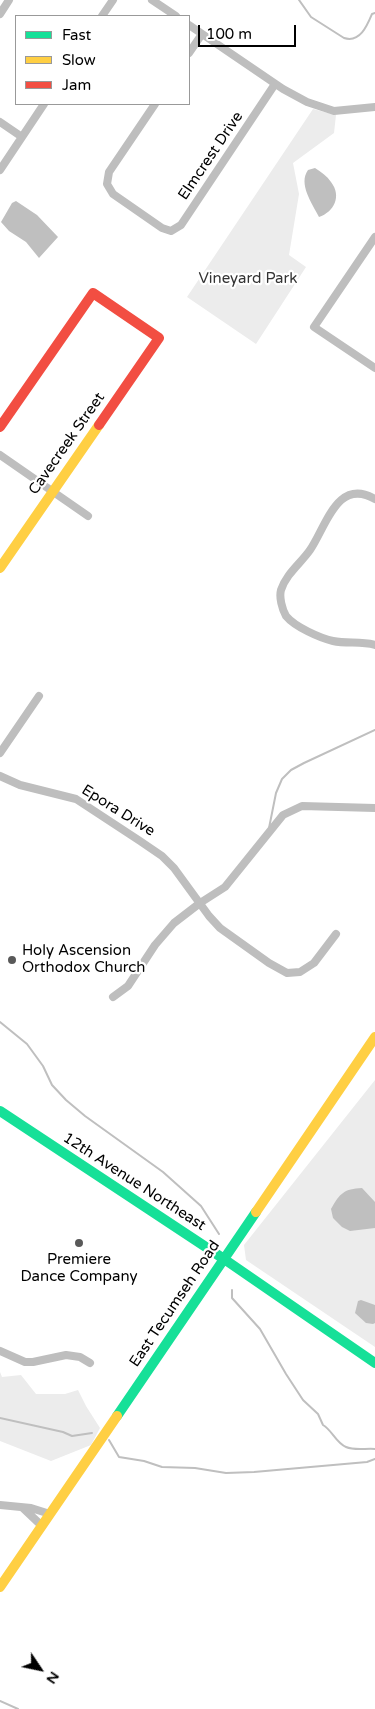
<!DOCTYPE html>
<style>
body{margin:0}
#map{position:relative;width:375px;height:1709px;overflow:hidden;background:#fff;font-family:"Varela Round",sans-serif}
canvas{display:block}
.legend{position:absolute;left:15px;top:15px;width:175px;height:90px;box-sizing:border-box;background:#fff;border:1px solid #999;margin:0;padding:6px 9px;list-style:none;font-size:15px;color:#000}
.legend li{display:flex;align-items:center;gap:10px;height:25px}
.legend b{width:25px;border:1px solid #999}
.north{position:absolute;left:15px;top:1644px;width:50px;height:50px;-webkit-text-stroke:4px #fff;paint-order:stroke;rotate:124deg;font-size:14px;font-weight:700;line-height:20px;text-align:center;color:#000}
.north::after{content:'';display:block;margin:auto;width:18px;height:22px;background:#000;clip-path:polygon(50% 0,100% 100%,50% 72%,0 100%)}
.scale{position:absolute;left:198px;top:25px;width:98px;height:22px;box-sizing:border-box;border:2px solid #000;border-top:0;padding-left:6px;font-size:15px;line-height:18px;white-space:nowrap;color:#000;-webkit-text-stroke:4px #fff;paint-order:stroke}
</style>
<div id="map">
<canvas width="375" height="1709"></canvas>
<ul class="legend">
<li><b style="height:6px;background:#16e098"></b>Fast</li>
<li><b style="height:6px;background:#ffcf43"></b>Slow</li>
<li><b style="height:6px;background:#f24e42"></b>Jam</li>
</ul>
<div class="north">N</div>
<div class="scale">100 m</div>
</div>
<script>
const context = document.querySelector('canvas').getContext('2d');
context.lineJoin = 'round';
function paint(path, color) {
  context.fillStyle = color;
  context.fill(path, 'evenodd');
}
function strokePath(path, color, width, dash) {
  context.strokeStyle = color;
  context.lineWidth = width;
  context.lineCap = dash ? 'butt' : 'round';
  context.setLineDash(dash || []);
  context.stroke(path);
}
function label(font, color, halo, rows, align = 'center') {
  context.font = font + ' "Varela Round",sans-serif';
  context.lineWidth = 4.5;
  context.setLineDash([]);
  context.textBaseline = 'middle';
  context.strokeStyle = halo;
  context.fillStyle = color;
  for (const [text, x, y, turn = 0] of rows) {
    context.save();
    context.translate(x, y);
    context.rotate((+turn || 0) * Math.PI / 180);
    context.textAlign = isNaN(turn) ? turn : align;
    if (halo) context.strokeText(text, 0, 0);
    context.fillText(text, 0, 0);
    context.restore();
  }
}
const green = new Path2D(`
 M313 109 336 115 334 133 293 163 299 194 289 255 306 267 256 344 187 297Z
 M375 1080V1347L246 1260 244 1245Z
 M0 1372 2 1377 21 1375 36 1394H65L78 1390 86 1406 100 1428 91 1445 51 1461 0 1441Z`);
const water = new Path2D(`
 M315 168C321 172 327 176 331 182 342 196 334 212 319 217 312 203 298 184 308 170Z
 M16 201 37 215 58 237 39 258 26 242 9 231 1 222 12 203Z
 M362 1188 375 1202V1228L350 1231 342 1227 333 1218 331 1209C340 1193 344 1189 362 1188Z
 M361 1300 375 1305V1323L373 1324 366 1323 355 1313 358 1301Z`);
const stream = new Path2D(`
 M299 0 311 17 344 38C360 43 367 26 372 14L375 13
 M269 828 276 793 282 779 291 770 304 763 375 730
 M0 1022 27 1044 43 1066 52 1085 66 1100 85 1116 163 1172 201 1206 219 1234
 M232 1290V1298L260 1329 286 1374 303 1400 318 1414 323 1425C332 1430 336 1443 346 1447 355 1451 366 1448 375 1449
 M0 1418 63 1432 72 1436 92 1433
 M109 1440 119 1457 144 1461 162 1467 195 1468 226 1473 254 1472 367 1462 375 1459
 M0 1701 18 1709`);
const street = new Path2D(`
 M152 0 176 16
 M0 14 9 0
 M102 16 113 0
 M189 25 283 89 307 102 334 111 375 107
 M189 53 202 34
 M155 104 109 172 107 184 113 194 162 228 171 231 181 225 275 84
 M0 122 22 137
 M0 170 44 104
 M375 237 314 327 375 368
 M0 455 88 516
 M375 499C337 477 326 527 310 550 301 563 286 574 281 590 279 597 282 609 286 616 295 627 320 638 333 641 347 644 361 641 375 645
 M0 753 39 696
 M0 776 20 785 76 799 140 841 162 856 174 868 209 916 220 928 269 963 287 973 300 972 314 963 336 934
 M113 997 128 986 155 945 174 923 200 903 225 887 283 815 302 806 375 808
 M0 1351 25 1362H33L66 1355 80 1357 90 1363
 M0 1505 31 1508 50 1514
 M23 1508 42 1526`);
const fast = new Path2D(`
 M0 1111 224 1259 256 1212
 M117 1416 224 1259 375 1363`);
const slow = new Path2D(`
 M0 568 99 425
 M256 1212 375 1037
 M0 1587 117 1416`);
const jam = new Path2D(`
 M0 427 93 293 159 338 99 425`);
const markers = [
 [12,960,5,"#595959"],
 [79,1243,5,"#595959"]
];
const streetNames = [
 ["Elmcrest Drive",211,156,-56],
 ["Cavecreek Street",67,444,-55],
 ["Epora Drive",118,811,32],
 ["12th Avenue Northeast",134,1182,33],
 ["East Tecumseh Road",175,1304,-56]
];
const parkNames = [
 ["Vineyard Park",248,279]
];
const poiNames = [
 ["Holy Ascension",22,951],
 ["Orthodox Church",22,968],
 ["Premiere",79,1260,"center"],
 ["Dance Company",79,1277,"center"]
];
paint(green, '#ececec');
paint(water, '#bfbfbf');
strokePath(stream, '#bfbfbf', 2);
strokePath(street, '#bebebe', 8);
strokePath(fast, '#16e098', 10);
strokePath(slow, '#ffcf43', 10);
strokePath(jam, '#f24e42', 10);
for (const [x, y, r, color] of markers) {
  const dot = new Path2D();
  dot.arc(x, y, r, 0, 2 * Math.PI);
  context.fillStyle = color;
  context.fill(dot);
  strokePath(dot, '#fff', 2);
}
label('15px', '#000', '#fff', streetNames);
label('15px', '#333', '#fff', parkNames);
label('15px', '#000', '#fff', poiNames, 'left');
</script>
